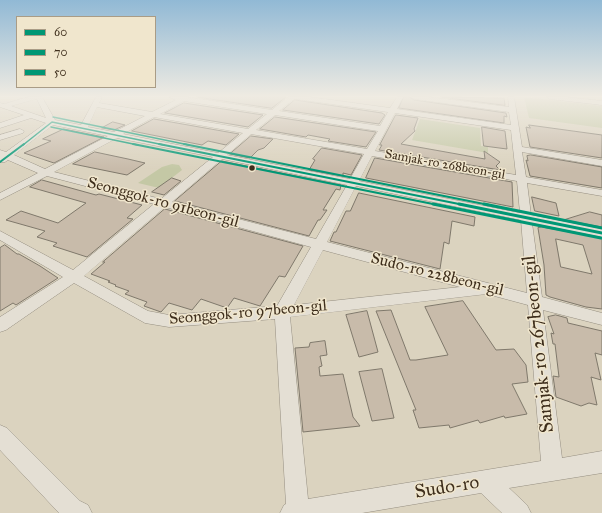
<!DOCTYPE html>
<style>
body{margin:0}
#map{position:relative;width:602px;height:513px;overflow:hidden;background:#dbd3bf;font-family:"IM FELL Great Primer",serif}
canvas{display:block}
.legend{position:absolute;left:16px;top:16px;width:140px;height:72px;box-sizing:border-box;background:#f0e6cd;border:1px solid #a99c86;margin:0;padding:5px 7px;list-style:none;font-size:12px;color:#3e2e1c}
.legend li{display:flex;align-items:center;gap:8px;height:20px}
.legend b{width:20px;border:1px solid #a99c86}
</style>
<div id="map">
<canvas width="602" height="513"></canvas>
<ul class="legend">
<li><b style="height:5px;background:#009775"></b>60</li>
<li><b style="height:5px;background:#009775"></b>70</li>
<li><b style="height:5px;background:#009775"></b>50</li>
</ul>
</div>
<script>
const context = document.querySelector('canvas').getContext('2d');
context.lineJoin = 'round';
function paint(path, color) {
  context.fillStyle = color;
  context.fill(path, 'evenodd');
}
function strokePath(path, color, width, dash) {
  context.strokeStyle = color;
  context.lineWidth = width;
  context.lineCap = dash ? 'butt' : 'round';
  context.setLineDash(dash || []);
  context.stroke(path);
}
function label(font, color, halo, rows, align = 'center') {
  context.font = font + ' "IM FELL Great Primer",serif';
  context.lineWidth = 3;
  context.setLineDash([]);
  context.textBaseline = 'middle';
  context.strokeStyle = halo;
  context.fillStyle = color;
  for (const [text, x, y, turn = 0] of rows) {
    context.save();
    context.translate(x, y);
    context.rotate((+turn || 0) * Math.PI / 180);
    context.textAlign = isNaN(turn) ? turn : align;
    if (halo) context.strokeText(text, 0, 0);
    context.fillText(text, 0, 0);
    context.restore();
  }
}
const green = new Path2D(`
 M524 97 602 106V128L529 118Z
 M420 119 480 128 481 146 488 147V153L412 140Z
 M172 164 179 165 182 170 159 188 138 183 162 167Z`);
const building = new Path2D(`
 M197 97H286L272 108Z
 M404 97H410L414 100 506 113 507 117 504 116V123L399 108Z
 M441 97 504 98 505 105Z
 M295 100 382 113 385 115 379 124 283 110Z
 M184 103 263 115 248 127 165 113Z
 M396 115 418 118 414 129 415 131 401 144 485 159 484 151 500 162 496 166 500 170 379 150 382 145H380Z
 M275 117 376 132 366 147 328 141 330 139 308 135 306 137 260 129Z
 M154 119 239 134 226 145 208 141 202 145 132 131Z
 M113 122 125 125 114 130 102 128Z
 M529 125 602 135V158L530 147 526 127 530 128Z
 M482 127 505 131 507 149 484 146Z
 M64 129 104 137 54 163 24 153 51 141 43 139Z
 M251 136 273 139 264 148 258 150 250 158 230 154Z
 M322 148 362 155 351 175 343 173V176L309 170 315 160 313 159Z
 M95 152 128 159 145 163 127 175 73 164Z
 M531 155 602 167V188L530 176 526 160 528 161 527 156Z
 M375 158 512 182 513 207 366 178Z
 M222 161 341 185 340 190 336 189 323 210H327L320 220H318L309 236 175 201Z
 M172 178 181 181 164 195 152 192Z
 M42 180 96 195 99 194 142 205 127 218 133 219 87 257 53 246 57 243 37 237 45 231 6 220 21 211 58 223 86 203 30 187Z
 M359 193 475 217 474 226 452 221 449 244 444 242 440 269 330 241 334 232H336L346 211H350Z
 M532 197 556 203 559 216 535 211Z
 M165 209 303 246 285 277 279 276 260 306 234 298 227 308 201 299 192 310 169 303 161 312 144 306 147 302 125 294 129 291 115 286 116 285 108 282 110 281 91 274 105 262H103Z
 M590 212 602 215V227L564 220Z
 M542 227 602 238V309L586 307 550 297 546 295 544 265 538 228ZM556 239 583 245 592 274 561 267Z
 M5 245 17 254H19L40 266 58 278 16 305 13 303 0 311V248Z
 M463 301 496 350 514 349 526 365 528 382 512 384 527 414 505 418 504 416 480 423 478 420 450 428 449 425 419 428 413 410H416L376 311 391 310 410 360H416L448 355 425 307Z
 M367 311 378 352 359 357 346 315Z
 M556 315 567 318 568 323 602 331V355L595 353 601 380 591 377 597 405 589 403 581 406 556 397 553 376 559 377 555 344H553L551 333 554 334 548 317Z
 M325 341 327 355 320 356 322 366 319 367 320 376 343 374 353 417 360 426 303 432 295 348 309 347 310 343Z
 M382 369 394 418 372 421 359 372Z`);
const minor = new Path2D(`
 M28 97H42L55 120 81 125 96 97H102L99 103 152 112 176 100 169 97H187L272 110 288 97H310L390 108 397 97H403L397 109 511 125 509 112 414 99 411 97H429L509 107 508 97H514L522 147 602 160V166L522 152 526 177 602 190V196L527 183 531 215 602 229V237L532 223 542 297 602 313V325L543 310 562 458 602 451V473L509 488 527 505 531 513H502L481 493 362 513H280L284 505 286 504 275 319 169 327 145 323 74 283 6 330 0 332V317L63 277 0 240V231L73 270 154 204 47 176 0 200V193L38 173 8 160 5 162H0V150L6 152 46 123 31 118 0 128V123L24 115 0 107V103L4 104ZM37 99 46 118 11 106ZM294 99H296L388 112 380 126 279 111ZM184 101 267 114 248 129 160 114ZM97 107 145 116 114 132 88 127ZM395 113 511 130 516 175 375 151ZM275 115 378 131 367 149 256 130ZM154 117 243 133 218 153 123 134ZM53 125 108 136 45 169 14 155ZM251 134 364 154 350 179 227 155ZM117 138 213 157 161 199 54 172ZM372 156 517 181 520 213 359 181ZM222 159 347 185 316 239 172 202ZM356 186 521 220 527 293 327 242ZM165 207 311 247 277 306 169 315 148 311 84 276ZM323 250 460 287 294 305ZM487 294 528 305 541 461 308 499 290 317Z
 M547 97H567L602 101V105L550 99Z
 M20 129 24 131 23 133 0 140V135Z
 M0 425 7 428 80 501 88 505 92 513H59L0 450Z`);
const bus1Far2 = new Path2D(`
 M52 122 164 145
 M23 145 52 122`);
const bus1Far1 = new Path2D(`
 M159 144 464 205
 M0 162 24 144`);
const bus1 = new Path2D(`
 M459 204 602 233`);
const bus2Far2 = new Path2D(`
 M51 127 138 145`);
const bus2Far1 = new Path2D(`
 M133 144 438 205`);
const bus2 = new Path2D(`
 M433 204 601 238`);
const bus3Far2 = new Path2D(`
 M53 117 189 145`);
const bus3Far1 = new Path2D(`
 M184 144 489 205`);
const bus3 = new Path2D(`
 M484 204 602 228`);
const markers = [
 [252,168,3.5,"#3e2e1c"]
];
const farStreetnames = [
 ["Samjak-ro 268beon-gil",445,165,10]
];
const streetNames = [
 ["Seonggok-ro 91beon-gil",163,203,15],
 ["Sudo-ro 228beon-gil",437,275,14],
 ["Seonggok-ro 97beon-gil",248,313,-5]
];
const nearStreetnames = [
 ["Samjak-ro 267beon-gil",539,344,-96],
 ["Sudo-ro",447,488,-9]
];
paint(green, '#c4c8a5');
paint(building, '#c8bbaa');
strokePath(building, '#7f786b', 1);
strokePath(minor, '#958e81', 1);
paint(minor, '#e4dfd4');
strokePath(bus1Far2, '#009775', 1.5);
strokePath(bus1Far1, '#009775', 2);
strokePath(bus1, '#009775', 3);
strokePath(bus2Far2, '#009775', 1.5);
strokePath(bus2Far1, '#009775', 2);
strokePath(bus2, '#009775', 3);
strokePath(bus3Far2, '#009775', 1.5);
strokePath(bus3Far1, '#009775', 2);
strokePath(bus3, '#009775', 3);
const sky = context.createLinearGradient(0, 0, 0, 169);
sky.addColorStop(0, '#91b9d5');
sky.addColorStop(0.57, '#efebe2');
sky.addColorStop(1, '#efebe200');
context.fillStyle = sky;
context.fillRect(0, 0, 602, 169);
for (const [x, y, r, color] of markers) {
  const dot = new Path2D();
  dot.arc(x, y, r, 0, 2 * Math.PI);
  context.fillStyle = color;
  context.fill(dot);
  strokePath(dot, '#f0e6cd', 1.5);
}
label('13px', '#3e2e1c', '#f0e6cd', farStreetnames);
label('16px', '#3e2e1c', '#f0e6cd', streetNames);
label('19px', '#3e2e1c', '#f0e6cd', nearStreetnames);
</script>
